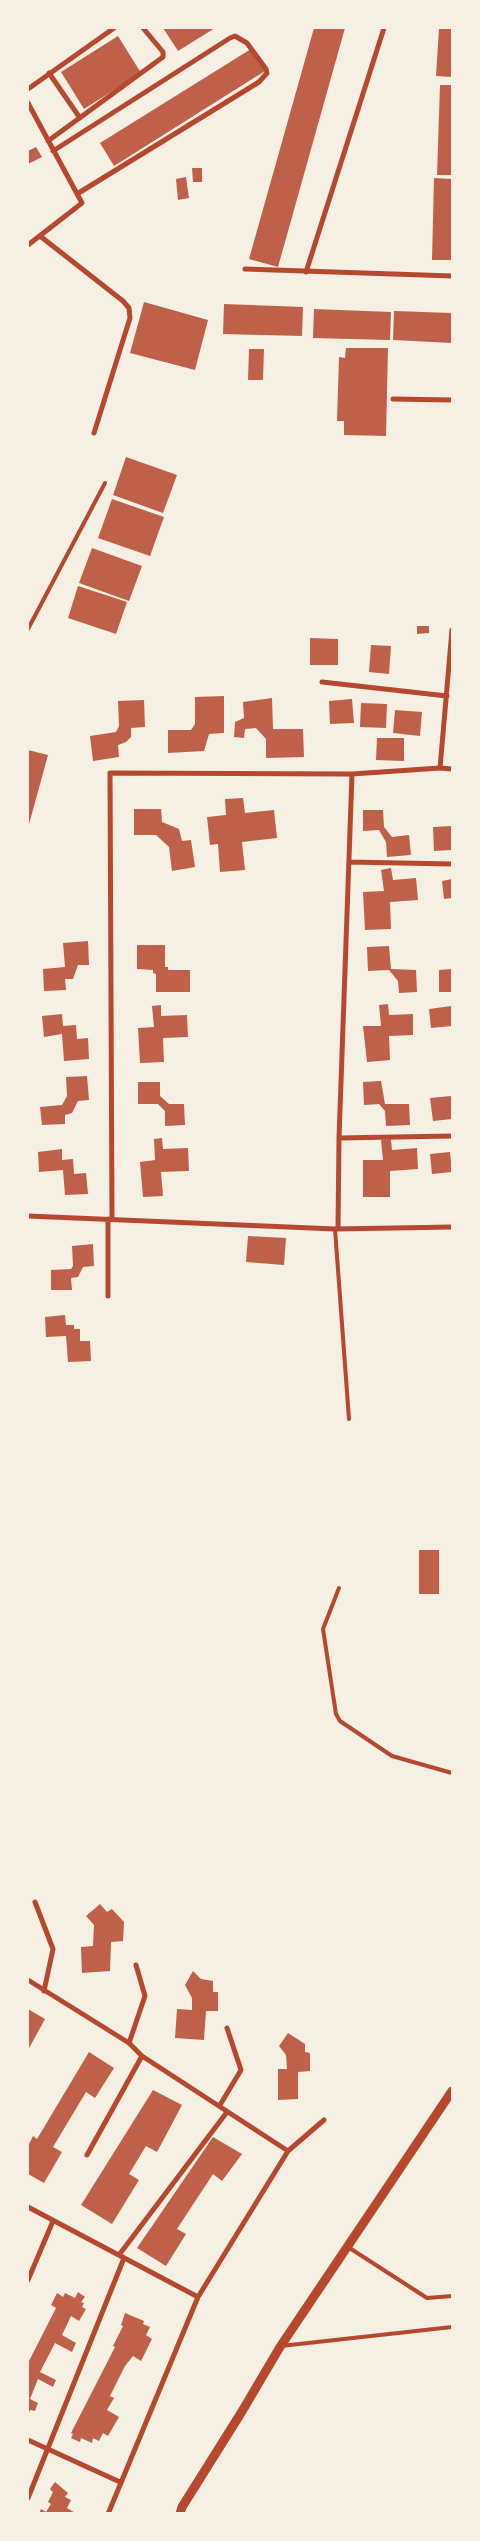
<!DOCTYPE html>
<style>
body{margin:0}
#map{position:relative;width:480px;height:2541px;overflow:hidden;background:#f6efe4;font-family:"Asap Condensed",sans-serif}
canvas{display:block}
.frame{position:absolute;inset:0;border:29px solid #f6efe4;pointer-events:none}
</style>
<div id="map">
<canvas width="480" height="2541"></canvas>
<div class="frame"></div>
</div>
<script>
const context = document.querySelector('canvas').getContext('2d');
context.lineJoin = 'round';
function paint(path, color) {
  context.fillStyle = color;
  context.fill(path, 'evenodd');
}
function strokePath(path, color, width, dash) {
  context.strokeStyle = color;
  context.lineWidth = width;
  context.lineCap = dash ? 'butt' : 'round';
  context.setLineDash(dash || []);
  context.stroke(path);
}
const building = new Path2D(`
 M163 28H215L178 51Z
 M314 28H345L278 267 249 259Z
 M439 28H452V77L436 76Z
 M118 36 141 73 84 109 61 72Z
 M251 49 265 71 114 166 100 143Z
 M440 85H452V175H437Z
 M36 147 42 157 28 164V151Z
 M192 168H202V182H193Z
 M186 177 189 198 178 200 176 179Z
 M434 178 452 179V260H432Z
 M144 302 208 320 195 370 130 353Z
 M224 304 303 307 302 336 223 334Z
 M314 309 391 312 390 340 313 338Z
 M394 311 452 313V343L393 340Z
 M346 348H388L386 436 344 435V421H337L339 357 345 358Z
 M249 349H264L263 380H248Z
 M126 457 177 475 163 513 113 495Z
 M112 499 164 517 150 556 98 538Z
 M92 548 142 566 129 601 79 583Z
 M78 586 127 602 116 634 68 618Z
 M417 626H429V633L417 634Z
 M310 638 338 639V665H310Z
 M371 645 391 646 389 674 369 672Z
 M224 696V733L209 734 204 751 168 753V730H191L195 724V697Z
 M272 698 273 729H303L304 757 266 758V739L256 728 245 729 244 738 234 737 235 722 244 718 243 702Z
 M352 699 354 723 330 724 329 701Z
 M144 700 145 727 131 728V737L126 742 118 745 119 757 93 761 90 736 116 732 119 726 118 701Z
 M361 703 387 704 386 728 360 727Z
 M395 710 422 712 420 736 393 733Z
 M377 738H404V761L376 760Z
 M28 750 48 755 28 828Z
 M243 798 245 813 274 810 277 838 242 842 245 870 220 872 218 844 210 845 207 817 226 815 225 799Z
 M134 809H161L162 822 179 829 182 841 191 840 195 867 172 871 169 847 156 835H134Z
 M363 810H383L384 827 392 837 409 835 411 855 387 857 386 842 379 830 363 831Z
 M452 826V850L434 851 433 827Z
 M391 868 393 880 416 878 418 900 390 902 391 929 365 930 363 892 384 891 381 870Z
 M452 879V898L444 899 442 881Z
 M88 941 89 965H78L73 979H65L66 990 44 991 43 969 65 967 63 943Z
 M137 945H165V967H168V970H190V992H156V974L153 973V970L137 969Z
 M389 946 391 969 416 970 417 992 399 993 398 981 389 970 368 971 367 947Z
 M452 969V992H439V970Z
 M388 1004 389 1015 413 1014V1035L389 1036 390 1060 367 1062 363 1026H381L379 1005Z
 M161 1005V1016L187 1015 188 1037 163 1038 164 1062 140 1063 138 1028 154 1027 152 1006Z
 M451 1006 452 1026 431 1028 429 1009Z
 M62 1014 63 1026 76 1025 77 1039 88 1038 89 1059 64 1061 62 1034 44 1037 42 1016Z
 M87 1076 89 1100 78 1101 72 1113 65 1115V1124L42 1125 40 1107 62 1105 67 1096 66 1077Z
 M381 1081 385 1104H409L410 1125 386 1126 385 1111 379 1104 364 1105 363 1082Z
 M138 1082H160V1096L169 1104H184L185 1125 165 1126V1111L158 1104H138Z
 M452 1094V1119L433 1121 430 1098 451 1096Z
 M162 1138 163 1149 188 1148 189 1171 161 1172 163 1196 143 1197 140 1162 155 1160 154 1139Z
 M391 1139 392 1150 417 1148 418 1169 390 1171V1197H363V1160H383L381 1140Z
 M62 1149V1160L73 1159 74 1174 86 1173 88 1194 65 1195 63 1170 39 1172 38 1152Z
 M450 1152 452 1172 432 1174 430 1154Z
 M248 1236 286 1238 284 1265 246 1262Z
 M93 1244 94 1266 83 1267 78 1277 71 1278 72 1290H51V1270L71 1269 73 1266 72 1246Z
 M65 1315 66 1325H74V1329H80V1341H90L91 1361 68 1362 66 1336 46 1337 45 1317Z
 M419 1550H439V1594H419Z
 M100 1904 107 1912 112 1909 124 1922 123 1941 111 1942 110 1971 82 1973 81 1947 93 1946 94 1925 86 1916Z
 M193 1971 201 1979 213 1981V1992H218V2011H206L204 2040 175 2038 177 2009 192 2010V1998L185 1985Z
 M28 2009 45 2019 28 2050Z
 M288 2033 305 2044V2052L310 2053V2071L298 2072V2099L278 2100V2069H287L286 2055 279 2046Z
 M89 2052 114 2068 95 2098 86 2092 53 2147 62 2152 44 2183 28 2174V2146L33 2136 37 2139Z
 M153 2090 182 2105 157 2152 146 2146 129 2174 139 2180 112 2224 81 2205Z
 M213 2137 242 2154 222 2181 213 2174 177 2229 186 2234 166 2266 137 2248Z
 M78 2292 85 2297 81 2302 84 2303 82 2307 86 2309 79 2321 71 2316 62 2335 76 2343 72 2352 55 2343 40 2372 56 2380 53 2387 38 2379 30 2399 38 2403 35 2411 30 2410 28 2416V2363L56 2308 51 2305 57 2293 63 2297 65 2293 75 2298Z
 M125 2313 144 2321 143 2324 150 2327 146 2335 152 2339 141 2361 133 2356 125 2366 110 2396 114 2398 107 2410 119 2417 108 2436 103 2433 99 2441 93 2438 92 2443 81 2438 80 2442 71 2438 73 2434 71 2433 115 2347 113 2346 123 2326 121 2325Z
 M55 2482 68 2493 65 2497 71 2500 67 2508 77 2514H39L41 2509 46 2512 51 2504 48 2502 53 2492 50 2489Z`);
const service = new Path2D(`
 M28 629 105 483
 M335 1229 349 1419
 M339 1588 323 1629 336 1714 340 1721 392 1756 452 1773
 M348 2247 427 2298 452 2296
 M281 2346 452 2327`);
const minor = new Path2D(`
 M49 73 80 118
 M28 89 114 28
 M28 103 82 203 28 245
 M48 141 163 57V52L143 28
 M53 151 230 38 235 36 247 43 266 69 267 73 259 82 77 194
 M40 236 123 301 129 308 130 318 94 433
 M245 269 452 276
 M306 272 384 28
 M393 399 452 400
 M322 682 447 696
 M440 768 452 630
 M349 862 452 864
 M339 1138 452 1136
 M28 1216 335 1229 452 1227
 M108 1219V1296
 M112 1219 110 773 352 774 440 768 452 769
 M338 1229 339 1138 352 774
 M35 1902 53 1949 44 1991
 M28 1980 129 2043 142 2056 288 2151
 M129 2043 145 1996 136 1965
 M220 2105 241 2070 227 2028
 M87 2155 142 2056
 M28 2207 198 2297
 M119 2255 227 2112
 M28 2280 53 2221
 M28 2440 120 2482
 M28 2498 124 2258
 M108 2514 198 2297 288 2151 324 2120`);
const tertiary = new Path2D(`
 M180 2514 182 2507 241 2413 280 2347 452 2091`);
paint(building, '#bf614a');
strokePath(service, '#b5482f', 4);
strokePath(minor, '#b5482f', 5);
strokePath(tertiary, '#b5482f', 9);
</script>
